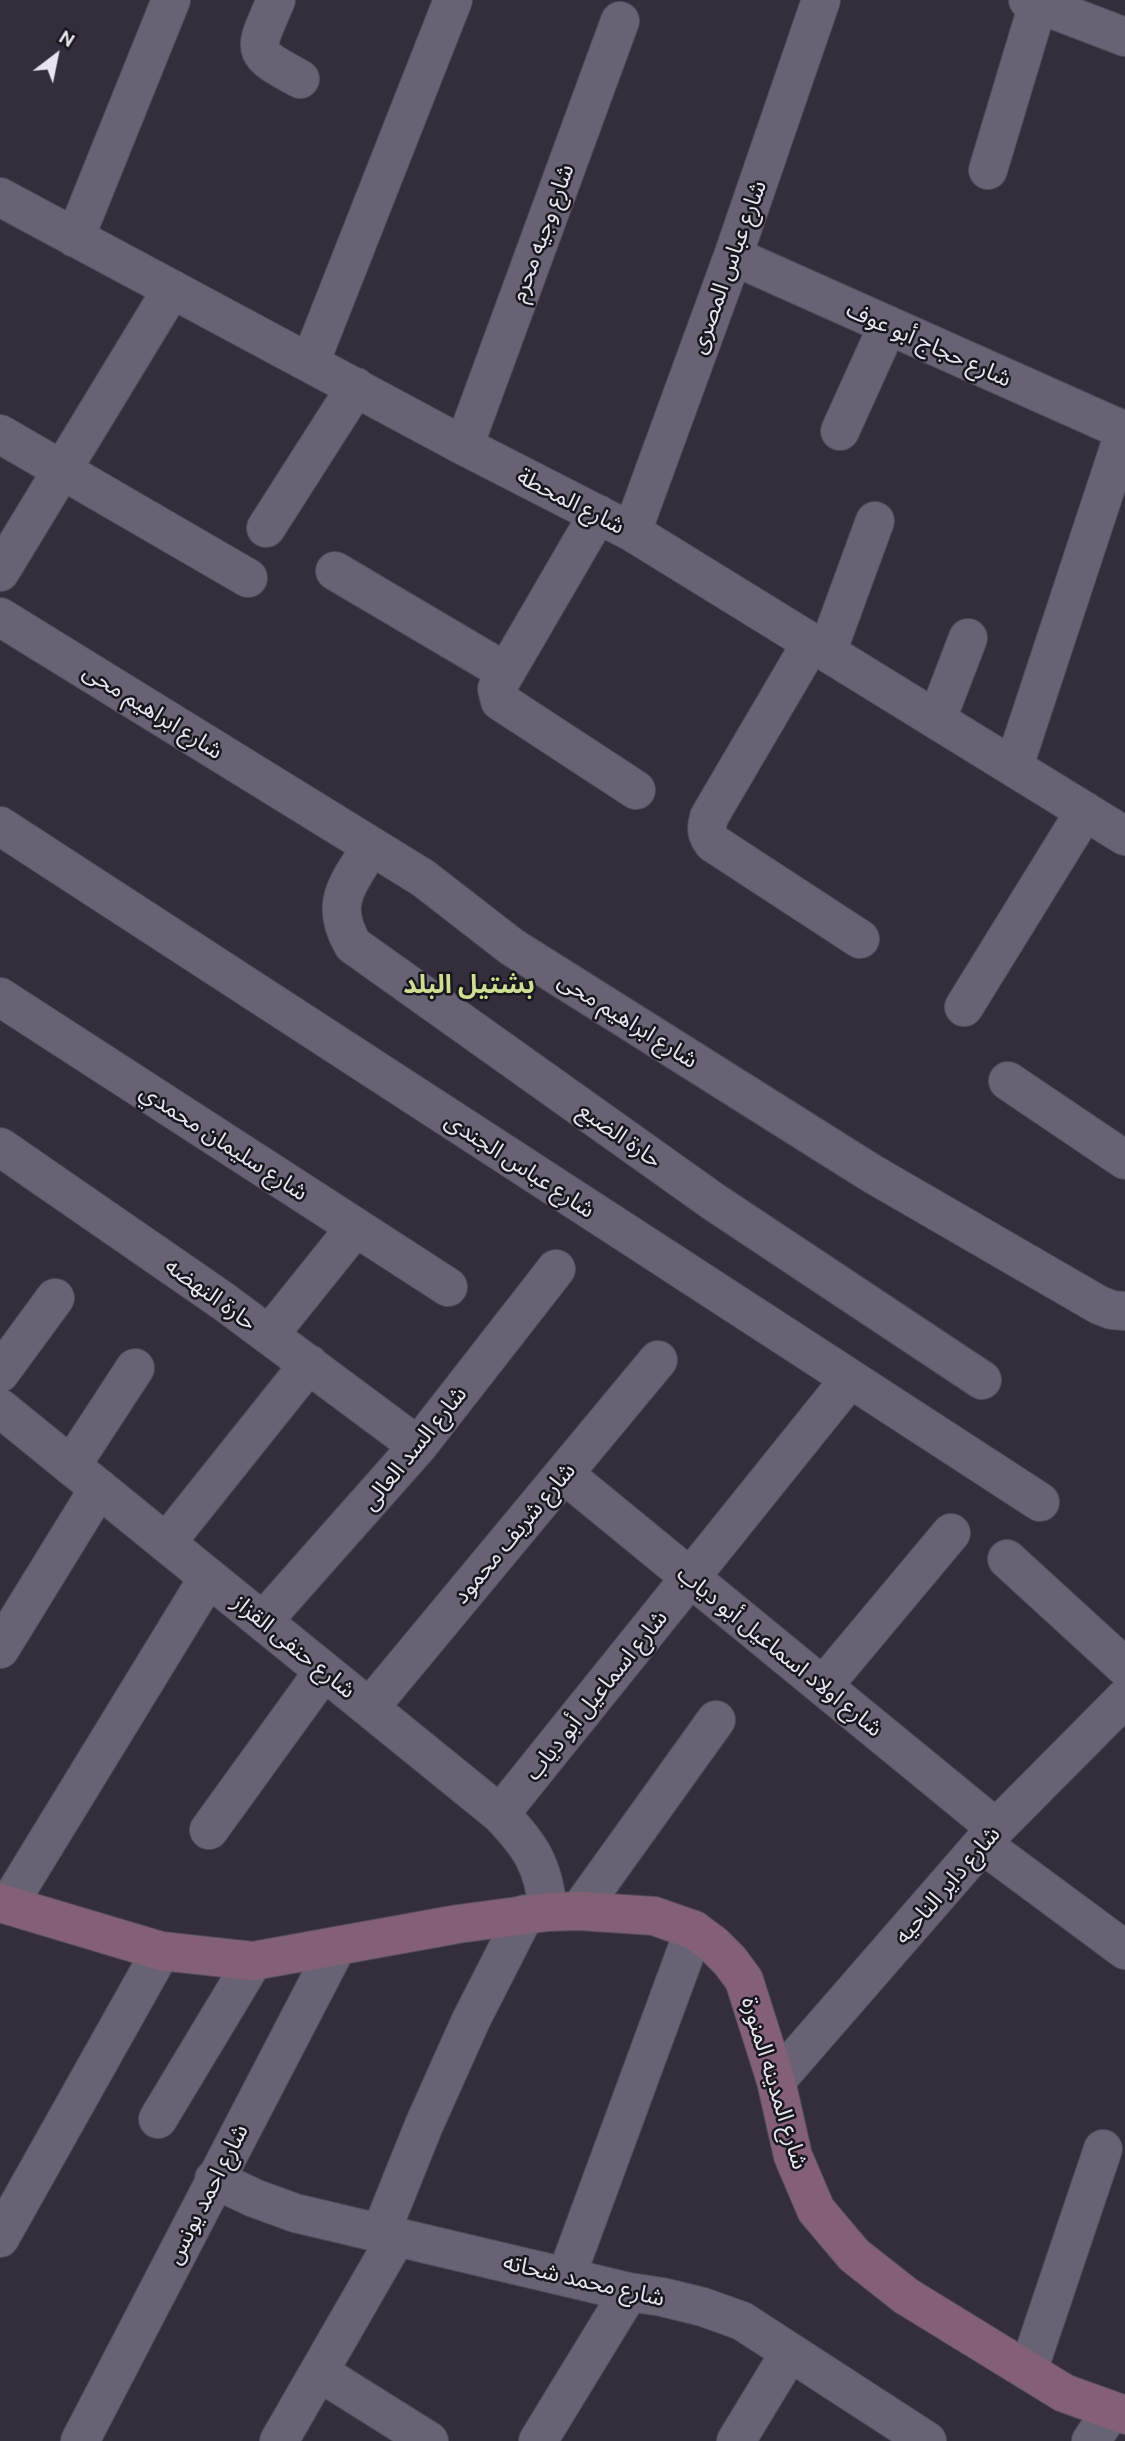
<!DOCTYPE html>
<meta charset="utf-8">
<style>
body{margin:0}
#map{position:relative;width:1125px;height:2441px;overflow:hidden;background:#332d3c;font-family:Ubuntu,sans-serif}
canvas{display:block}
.north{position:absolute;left:21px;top:21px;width:70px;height:70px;-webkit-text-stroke:5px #19171e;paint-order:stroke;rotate:32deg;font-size:19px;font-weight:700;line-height:28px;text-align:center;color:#e8e5ef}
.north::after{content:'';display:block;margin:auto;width:24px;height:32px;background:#e8e5ef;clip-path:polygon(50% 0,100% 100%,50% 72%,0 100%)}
</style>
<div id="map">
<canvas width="1125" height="2441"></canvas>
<div class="north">N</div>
</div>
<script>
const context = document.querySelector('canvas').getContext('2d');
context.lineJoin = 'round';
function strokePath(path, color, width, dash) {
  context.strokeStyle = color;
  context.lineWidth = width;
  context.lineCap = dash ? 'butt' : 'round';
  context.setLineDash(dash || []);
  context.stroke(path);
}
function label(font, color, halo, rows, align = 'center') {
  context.font = font + ' Ubuntu,"Noto Sans Arabic",sans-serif';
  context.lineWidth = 5;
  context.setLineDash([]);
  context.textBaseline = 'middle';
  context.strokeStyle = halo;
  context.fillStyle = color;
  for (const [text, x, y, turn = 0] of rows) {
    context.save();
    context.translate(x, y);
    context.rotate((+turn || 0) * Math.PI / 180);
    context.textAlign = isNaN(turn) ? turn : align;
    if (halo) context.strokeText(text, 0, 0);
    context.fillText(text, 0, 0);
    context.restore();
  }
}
const street = new Path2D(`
 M276 0C254 52 248 51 300 79
 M1028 0 1125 37
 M988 170 1038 4
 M0 197 464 446 632 532 1125 836
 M75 238 171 0
 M733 256 1125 431
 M310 363 453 0
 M840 431 888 325
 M0 434 248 578
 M464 446 620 21
 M598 514 499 684 497 689 500 701 636 790
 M266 528 356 387
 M632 532 733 256 821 0
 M335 571 506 672
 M0 572 172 289
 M0 617 423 878 512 947 871 1173 1099 1305 1112 1310 1125 1311
 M811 643 709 817C706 828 706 834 713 843L860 939
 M827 652 875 521
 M937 719 968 638
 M1014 766 1125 430
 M0 826 1040 1502
 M371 846C349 884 328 902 353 945L714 1202 982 1380
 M0 997 448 1287
 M964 1007 1085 811
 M1008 1081 1125 1160
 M0 1147 223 1301 418 1446
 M269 1335 355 1228
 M0 1373 55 1298
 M0 1408 500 1814C531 1846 544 1866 548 1912
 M71 1466 135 1368
 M564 1474 996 1828
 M166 1543 309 1364
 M1007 1559 1125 1667
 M263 1621 418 1446 556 1269
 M0 1649 99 1488
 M823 1686 951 1533
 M370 1707 658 1360
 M500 1814 849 1380
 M209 1830 324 1671
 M982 1844 1125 1950
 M8 1905 208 1578
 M579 1911 716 1720
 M776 2081 996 1828 1125 1698
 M158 2119 253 1961
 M214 2179 254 2198 295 2213 629 2292 662 2297 703 2307 742 2321 927 2441
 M381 2232 424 2125 471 2020 525 1914
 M0 2238 161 1951
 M566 2277 694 1930
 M1028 2371 1103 2149
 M319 2372 429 2441
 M80 2441 336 1948
 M279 2441 397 2236
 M538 2441 629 2292
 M736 2441 790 2352
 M1091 2441 1111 2411`);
const secondary = new Path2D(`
 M0 1903 161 1951 253 1961 458 1924 548 1912 579 1911 654 1916 694 1930 713 1944 730 1961 744 1980 776 2081 793 2156 816 2210 854 2255 906 2296 1064 2393 1125 2415`);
const streetNames = [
 ["شارع وجيه محرم",542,233,-70],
 ["شارع عباس المصرى",728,267,-70],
 ["شارع حجاج أبو عوف",929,344,24],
 ["شارع المحطة",571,501,27],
 ["شارع ابراهيم محى",153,711,32],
 ["شارع ابراهيم محى",628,1020,32],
 ["حارة الضبع",620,1135,35],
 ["شارع سليمان محمدي",224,1142,33],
 ["شارع عباس الجندى",520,1165,33],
 ["حارة النهضه",211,1294,36],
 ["شارع السد العالى",414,1448,-51],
 ["شارع شريف محمود",514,1533,-50],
 ["شارع حنفى القزاز",294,1646,39],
 ["شارع اولاد اسماعيل أبو دياب",780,1651,39],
 ["شارع اسماعيل أبو دياب",596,1695,-51],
 ["شارع داير الناحيه",947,1885,-49],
 ["شارع المدينه المنورة",775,2083,73],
 ["شارع احمد يونس",207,2194,-63],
 ["شارع محمد شحاته",584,2280,13]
];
const quarterNames = [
 ["بشتيل البلد",469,984]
];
strokePath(street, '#504b58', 40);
strokePath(secondary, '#504b58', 40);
strokePath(street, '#686374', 38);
strokePath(secondary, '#836076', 38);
label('23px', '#e8e5ef', '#19171e', streetNames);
label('bold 26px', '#cedf93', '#19171e', quarterNames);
</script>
